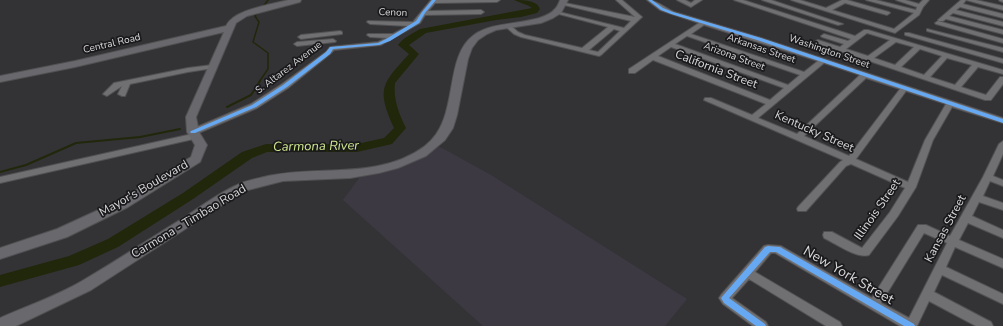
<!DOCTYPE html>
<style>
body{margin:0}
canvas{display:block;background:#333235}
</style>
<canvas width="1003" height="326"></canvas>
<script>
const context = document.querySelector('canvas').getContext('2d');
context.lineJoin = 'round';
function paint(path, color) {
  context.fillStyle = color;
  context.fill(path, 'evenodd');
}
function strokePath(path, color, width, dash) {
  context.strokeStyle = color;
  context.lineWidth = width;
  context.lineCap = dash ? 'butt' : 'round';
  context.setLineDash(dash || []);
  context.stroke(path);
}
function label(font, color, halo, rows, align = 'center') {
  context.font = font + ' "Nunito Sans",sans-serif';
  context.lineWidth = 3.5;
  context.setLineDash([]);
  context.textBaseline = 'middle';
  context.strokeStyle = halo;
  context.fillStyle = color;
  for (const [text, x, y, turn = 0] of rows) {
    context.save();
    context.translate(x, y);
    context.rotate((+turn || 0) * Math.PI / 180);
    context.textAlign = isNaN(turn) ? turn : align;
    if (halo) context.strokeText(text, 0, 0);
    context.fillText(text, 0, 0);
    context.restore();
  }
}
const built = new Path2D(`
 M433 145 444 149 491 175 687 299 665 326H483L343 200 363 173 391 168Z`);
const streamFar1 = new Path2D(`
 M262 8 268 0
 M258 12 255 16 259 22 253 42 268 53V69L259 82`);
const stream = new Path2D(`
 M227 107 251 95 260 81
 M0 172 26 165 76 143 140 137 180 129`);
const river = new Path2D(`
 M514 0C523 0 537 0 540 9L537 13 521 17 496 20 426 33 409 45 419 54 395 83C393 99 399 114 406 128L392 144 357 152H267L252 158 193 199 118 247 79 265 0 287V275L69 256 108 239 183 193 242 152 266 144H357L384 138 394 128C376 88 382 84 409 54L398 45C404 37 412 34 420 29L532 8 529 6Z`);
const street = new Path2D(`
 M431 0H500L497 2 435 3 428 11 481 10 484 12 481 14 425 15 420 23 381 45 334 50 330 54 288 88 257 108 196 134 199 136 198 138 0 183V177L192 134 189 132 190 130 251 104 282 84 326 52 330 47 378 42 387 38 370 37 367 35 368 34H393L408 26 370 24 367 22 368 21 413 22Z
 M616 0H622L642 17 601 55 599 56 521 37 514 34 505 26 510 25 518 32 525 35 582 48 608 27 555 13V11L624 28 631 21 560 4V2L635 17ZM614 29 620 31 598 52 589 50Z
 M647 0C657 0 665 8 674 12L761 38 1003 118V123L952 107 933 140 916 187 898 216 869 255C857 259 835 243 824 238L823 235 824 232H832L862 248 890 212 905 188 851 164 846 166 806 211H798L797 209 798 207 840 162 843 160 704 100 705 98H711L752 115 766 104 653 60 635 73H629V69L699 23 660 10ZM704 25 818 61 804 72 691 34ZM687 36 800 75 788 85 675 44ZM671 47 784 88 770 100 658 56ZM824 63 860 75 797 134 758 118ZM866 78 900 89 849 156 804 136ZM906 91 946 104 925 140 908 182 856 159Z
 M677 0H685L691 3 695 0H702L691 7Z
 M734 0H743L855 36 864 30H868L1003 70V74L978 67 961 87 986 95 1000 77H1003V84L991 100H985L816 43V41L818 40 840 47 844 44 822 37 821 36 824 34 848 41 851 39ZM867 33 890 40 868 56 846 49ZM896 42 914 47 895 65 874 58ZM920 49 942 56 924 75 901 67ZM947 58 972 65 955 85 930 77Z
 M762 0H771L843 24 838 25Z
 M791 0H800L826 8 842 0H847L889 12 890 13 887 15 845 3 832 10 894 29 914 13 866 0H876L916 10 917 7 896 0H905L919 4 923 0H929L923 7 919 15 895 33Z
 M961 0H976L1003 6V10L966 0 963 4 1003 14V18L960 7 956 10 1003 22V26L953 13 949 16 1003 30V34L946 19 943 21H939L938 20Z
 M999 0H1003V2L1000 1Z
 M938 21 1003 39V43L936 24 935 23Z
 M927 29 1003 48V52L927 31Z
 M340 31 342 32V34L301 39 298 37 301 35Z
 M905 33H909L1003 59V63L905 35Z
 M333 39 336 41 335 42 297 46 294 44 297 42Z
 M212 65 216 67 214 68 188 72 130 84 125 96H122L118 94 122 86 107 96 103 94 114 83 188 68Z
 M1003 141V154L993 176 1003 180V186L990 181 983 196 1003 203V210L979 202 972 216 1003 230V238L968 223 959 240 1003 259V268L955 247 946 267 1003 294V304L942 275 934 292 991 322 993 326H976L929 301 917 326H900L775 253H771L755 272 840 322 842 326H826L749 279 732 298 766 322 768 326H753L723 304 719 298 721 295 764 246 768 245 781 246 872 298 918 225H926L950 236 983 177 999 144ZM924 233 947 243 909 318 881 303Z`);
const secondary = new Path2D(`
 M288 0H301L300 2 247 16 236 23 196 117 199 132 207 145 200 162 128 207 67 237 0 259V248L57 229 118 201 191 157 195 145 187 132 186 117 224 32 75 67 0 82V76L75 61 226 26C234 9 271 5 288 0Z
 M560 0H568L561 13 553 18 541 23 496 30 487 34 478 40 472 48 468 59 457 115 453 128 445 140 426 156 398 168 379 173 350 178 283 181 244 191 91 290 16 326H0V318C27 306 56 296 82 281 118 260 152 237 188 215 203 205 218 194 235 186 243 181 255 179 264 177 317 164 378 181 425 146 461 119 442 58 474 35 495 19 541 26 555 9 557 7 559 3 560 0Z`);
const cycleway = new Path2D(`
 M432 0H436L425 13 419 23 390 41 379 45 333 49 330 54 287 87 256 107 195 133H191L190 132 191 131 252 105 283 85 326 52 330 47 378 43 386 39 416 21 422 12Z
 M648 0H652L663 8 673 12 761 38 1003 119V123L757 40 671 14 661 10Z
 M768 246 780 247 914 324 915 326H904L776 252H770L729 298 765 324 766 326H756L724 303 721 298 765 247Z`);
const farStreetnames = [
 ["Cenon",393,13,2],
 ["Central Road",112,44,-13],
 ["Arkansas Street",761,49,19],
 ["Washington Street",829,52,19],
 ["Arizona Street",734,57,20],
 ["S. Altarez Avenue",289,68,-37]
];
const streetNames = [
 ["California Street",716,70,21],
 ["Kentucky Street",814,132,24],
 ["Mayor's Boulevard",144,189,-30],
 ["Illinois Street",878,210,-55],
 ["Carmona - Timbao Road",189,222,-31],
 ["Kansas Street",946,229,-62]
];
const waterNames = [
 ["Carmona River",316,147,-1]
];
const nearStreetnames = [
 ["New York Street",848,276,30]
];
paint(built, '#3c3943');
strokePath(streamFar1, '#20270a', 1.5);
strokePath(stream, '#20270a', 2);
paint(river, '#20270a');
strokePath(street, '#515052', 2);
strokePath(secondary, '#515052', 2);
paint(street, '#706f71');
paint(secondary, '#69686c');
paint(cycleway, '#66a8f1');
label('10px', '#d8d7da', '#1a191c', farStreetnames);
label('12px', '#d8d7da', '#1a191c', streetNames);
label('italic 13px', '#cfe78f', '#1a191c', waterNames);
label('14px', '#d8d7da', '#1a191c', nearStreetnames);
</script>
